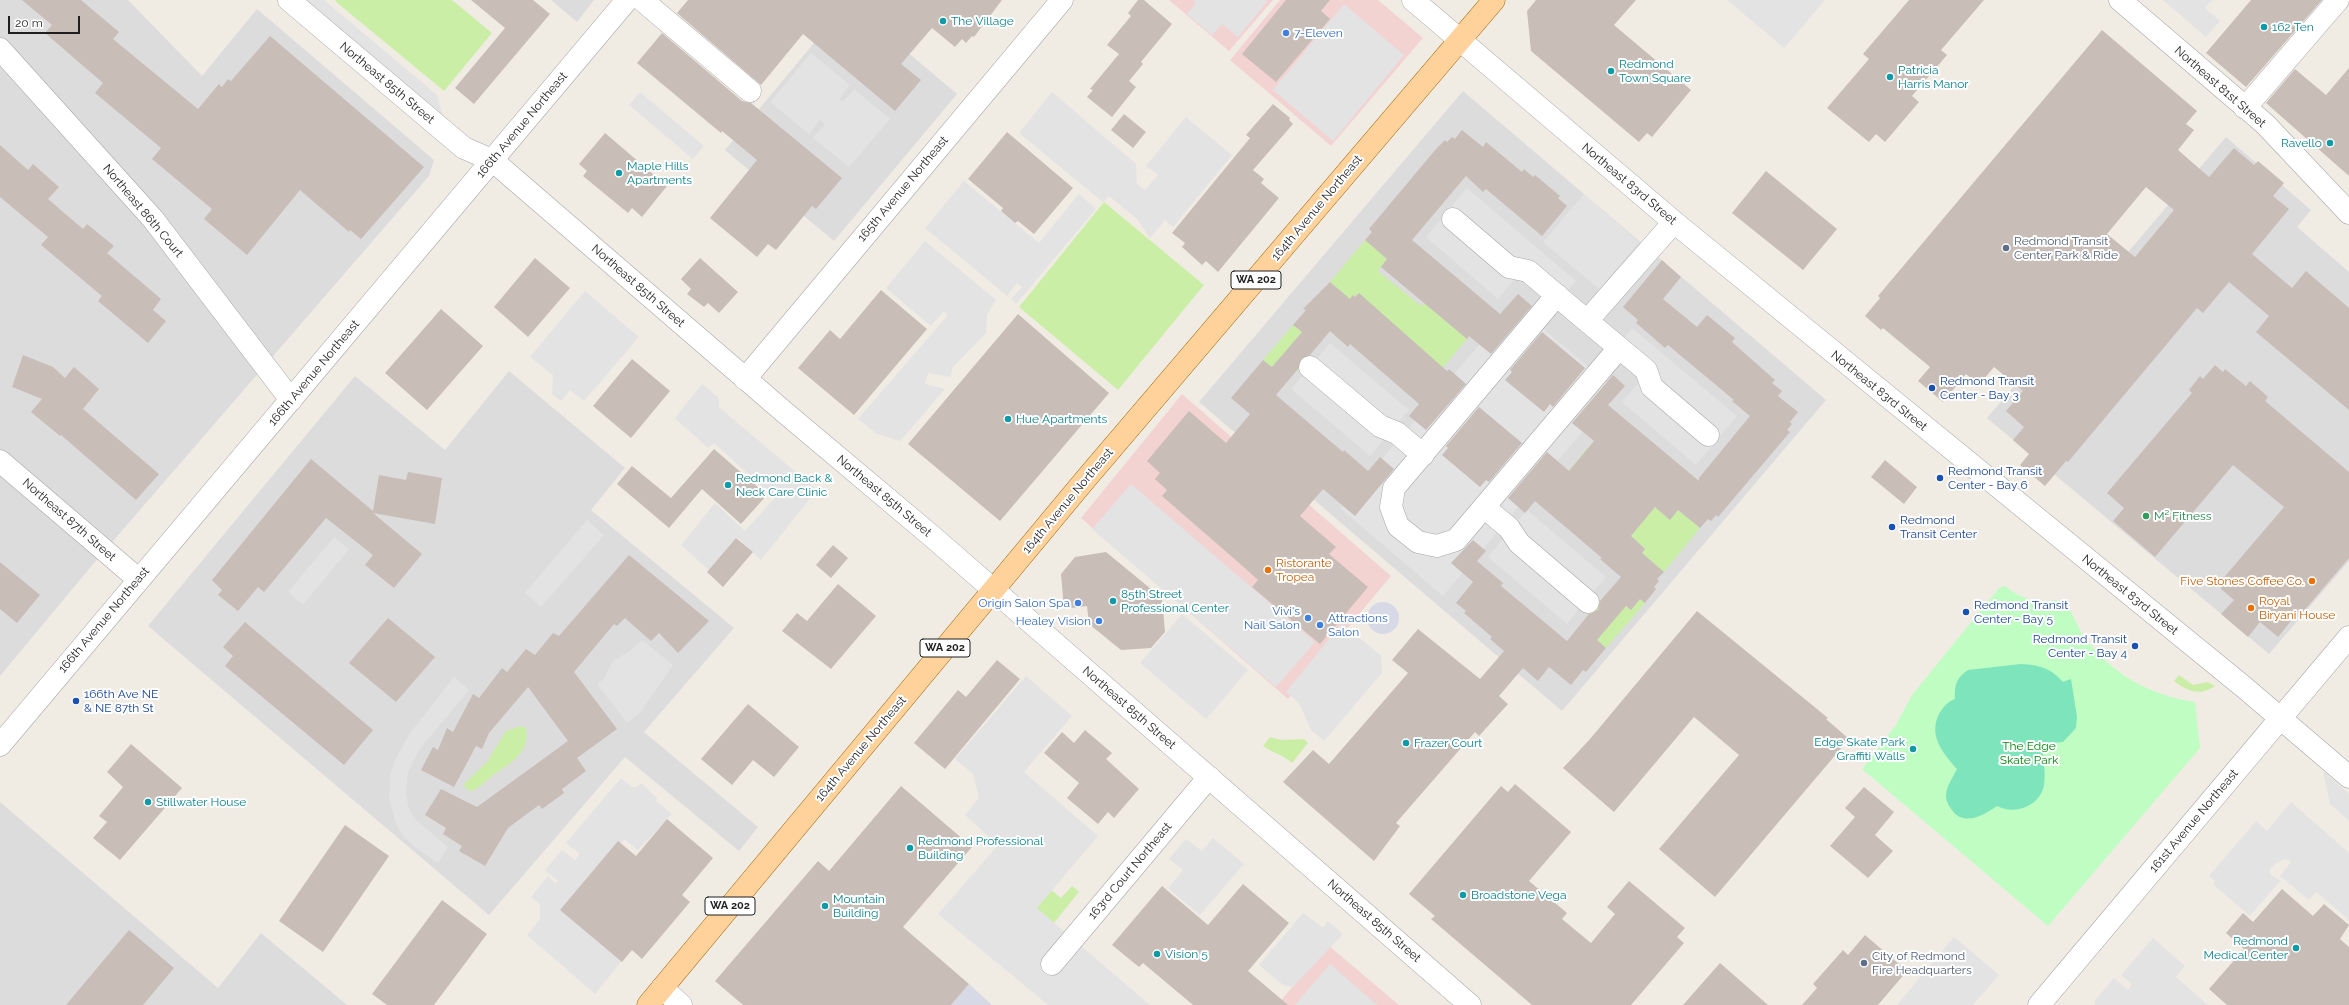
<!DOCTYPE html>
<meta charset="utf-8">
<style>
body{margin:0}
#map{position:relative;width:2349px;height:1005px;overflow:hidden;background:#f0ece4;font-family:Raleway,sans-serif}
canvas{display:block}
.scale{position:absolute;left:8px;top:16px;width:72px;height:18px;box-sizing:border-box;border:2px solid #1f1f1f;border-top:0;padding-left:5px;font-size:12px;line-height:14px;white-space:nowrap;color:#1f1f1f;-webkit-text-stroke:3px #fff;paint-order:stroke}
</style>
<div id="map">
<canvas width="2349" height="1005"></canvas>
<div class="scale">20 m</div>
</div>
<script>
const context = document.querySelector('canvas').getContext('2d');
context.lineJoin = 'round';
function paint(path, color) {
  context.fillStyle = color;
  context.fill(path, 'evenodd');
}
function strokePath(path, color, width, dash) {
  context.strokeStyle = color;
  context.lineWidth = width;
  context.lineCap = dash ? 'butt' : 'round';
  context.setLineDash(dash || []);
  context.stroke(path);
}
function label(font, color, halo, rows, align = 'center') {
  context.font = font + ' Raleway,sans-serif';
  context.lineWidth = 4;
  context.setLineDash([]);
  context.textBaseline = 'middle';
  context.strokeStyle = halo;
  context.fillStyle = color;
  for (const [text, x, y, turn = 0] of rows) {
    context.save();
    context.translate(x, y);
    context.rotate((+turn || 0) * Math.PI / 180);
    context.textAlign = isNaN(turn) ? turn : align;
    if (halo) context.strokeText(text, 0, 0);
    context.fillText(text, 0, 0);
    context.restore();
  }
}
const residential = new Path2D(`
 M0 0H128L202 76 257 9 434 160 429 176 94 563 0 676Z
 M551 0H594L577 22Z
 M848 2 957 94 834 241 725 150Z
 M1463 91 1826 400 1562 711 1199 402Z
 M2226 137 2311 210 2297 227 2349 272V561L2269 654 1987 418Z
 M509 371 625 468 591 510 734 628 644 732 758 827 739 851 625 757 489 915 148 626 355 376 445 450Z
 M0 802 218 988 261 933 347 1005H0Z`);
const commercial = new Path2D(`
 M1169 0H1273L1229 51Z
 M1280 0H1378L1423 38 1331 146 1230 60Z
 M1182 394 1391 576 1288 699 1081 518Z
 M1328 945 1399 1005H1277Z`);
const grass = new Path2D(`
 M336 0H452L492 33 444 91 335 1Z
 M1104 202 1204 285 1118 390 1019 307Z
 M1365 240 1387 259 1378 271 1421 306 1424 303 1467 339 1415 400 1428 354 1353 295 1350 299 1330 282Z
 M1293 325 1318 345 1295 373 1279 359 1272 367 1263 360Z
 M1590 445 1653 509 1655 507 1670 520 1678 510 1700 528 1664 572 1642 553 1645 548 1624 531 1572 479 1546 510 1540 505Z
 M1609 591 1631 610 1640 599 1645 603 1606 648 1597 640 1604 632 1586 617Z
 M2179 675 2193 685 2208 682 2215 686C2200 696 2188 692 2174 681Z
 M521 726 526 728C531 753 509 764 492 776 485 782 481 787 472 791L466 789 464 784 487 762 506 731Z
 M1270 737 1281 740 1304 739 1308 743 1292 763C1282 754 1272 753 1263 746Z
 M1039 880 1061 898 1072 886 1079 892 1049 929 1014 899Z`);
const park = new Path2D(`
 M2005 586C2016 595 2027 600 2041 601 2050 602 2057 597 2064 604 2074 612 2077 628 2085 638 2113 675 2150 695 2195 702L2200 748 2048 926 1862 769 1896 725 1912 695 1999 588Z`);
const pitch = new Path2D(`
 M2021 664C2039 665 2051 668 2063 682L2071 679 2077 717 2076 728 2063 742 2042 744C2043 757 2046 773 2044 785 2040 807 2014 815 1997 806 1984 815 1964 827 1952 810 1949 806 1946 801 1946 796 1946 787 1953 777 1957 769 1944 754 1929 738 1938 716 1942 708 1947 702 1955 699 1954 685 1957 677 1968 670Z`);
const parking = new Path2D(`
 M307 0H324L437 95 443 116Z
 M1193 0H1265L1267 2 1238 37 1222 24 1212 35 1187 14 1196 3Z
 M1727 0H1825L1784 48Z
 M2163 0H2212L2205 8 2220 21 2206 37Z
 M1344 4 1404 55 1333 141 1273 90Z
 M811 53 850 85 839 99 843 102 854 89 890 119 849 167 813 138 825 124 820 120 809 134 770 102Z
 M640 92 704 146 693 159 629 105Z
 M1052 92 1136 164 1137 184 1145 190 1158 175 1146 166 1186 117 1232 155 1173 227 1165 220 1150 238 1137 219 1109 196 1103 202 1019 133Z
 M964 181 1039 243 1079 194 1096 209 1016 304 1011 299 1022 287 1017 283 1007 296 925 228Z
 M1467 188 1576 281 1564 295 1527 264 1498 299 1426 237Z
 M1584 194 1639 242 1599 289 1543 242Z
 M925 241 996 300 987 315 986 333 952 368 951 377 928 373 925 384 945 389 900 441 877 434 858 419 948 315 944 311 931 326 886 288Z
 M585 291 639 337 584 401 570 390 561 401 552 394 553 375 530 357Z
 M1514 304 1617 391 1443 596 1340 508Z
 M1632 328 1737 416 1696 465 1622 402 1650 369 1620 343Z
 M1330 343 1409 410 1370 456 1291 389Z
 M702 384 719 398V407L817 490 761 560 737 537 709 570 681 545 715 503 745 531 775 498 714 443 708 448 675 418Z
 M1131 484 1315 642 1276 687 1092 529Z
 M1527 510 1606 577 1567 624 1488 557Z
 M587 520 604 535 541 607 525 593Z
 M334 537 349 549 303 605 288 592Z
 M1182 614 1248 670 1206 719 1140 663Z
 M1342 623 1381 656 1382 673 1324 741 1311 730 1299 703 1286 692Z
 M642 640 673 665 640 713 627 723 597 684 604 679 613 661 631 650Z
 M1026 676 1072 716 1024 772 1098 836 1037 908 1150 1005H1048L938 914 998 845 965 815 979 798 973 774 955 759Z
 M454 677 469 690 419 750 408 772 406 792 408 806 415 819 448 847 438 863 416 848 404 837 396 824 389 798 391 772 395 760 410 733Z
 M2323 771 2349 794V821L2330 804Z
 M621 778 632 787H637L641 783 657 798 656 801 672 814 638 850 624 839 619 846 624 958 595 994 527 935 540 919V904L531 897 548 876 555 883 558 881 545 870 562 850 575 860 580 854 566 843Z
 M2291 802 2349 853V920L2316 892 2309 900 2280 876 2291 862 2288 860 2284 859 2276 863 2270 869V874L2280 881 2250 916 2213 884 2215 881 2209 876 2256 821 2267 831Z
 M1213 838 1244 864 1200 915 1168 888 1183 870 1169 859 1186 839 1202 851Z
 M1303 913 1323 928 1328 921 1343 934 1293 987 1283 985 1259 965Z
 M1954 937 1999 975 1973 1005H1897Z
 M2153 938 2185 966 2176 977 2208 1005H2095L2094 1002 2114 978 2128 990 2132 984 2121 975Z
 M1330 964 1377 1005H1295Z`);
const plaza = new Path2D(`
 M1367 618a16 16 0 1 1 32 0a16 16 0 1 1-32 0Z
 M969 984 992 1005H951Z`);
const building = new Path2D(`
 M22 0H81L119 32 113 39 198 109 219 84 222 87 228 79 231 81 270 36 424 167 361 239 350 230 349 232 300 190 247 255 204 219 212 209 152 159 161 148 95 93 103 83 45 33 52 25Z
 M471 0H533L550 14 474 104 455 88 505 28Z
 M688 0H1002L974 37 972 36 966 43 962 39 955 47 932 28 901 64 921 80 895 111 803 34 761 85 677 13Z
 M1138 0H1144L1172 24 1141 62 1143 64 1129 81 1136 87 1112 117 1087 97 1093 90 1090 89 1119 54 1107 45 1131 16 1128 13Z
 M1286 0H1330L1321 11 1330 19 1276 82 1242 54Z
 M1536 0H1636L1614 25 1691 90 1652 137 1647 133 1639 142 1531 51 1527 11Z
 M1909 0H1984L1941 50 1947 55 1912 96 1919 102 1885 142 1876 134 1869 142 1827 108 1869 59 1863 54Z
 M2251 0H2322L2246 87 2206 53Z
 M2102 30 2197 111 2186 124 2194 130 2178 150 2209 177 2234 148 2254 165 2258 161 2284 183 2273 196 2289 209 2252 254 2292 288 2306 271 2349 308V410L2256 332 2269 316 2229 282 2203 313 2197 308 2068 462 2066 461 2045 486 2020 465 2029 454 2013 440 2024 427 2006 411 2023 391 1994 367 1979 385 1966 374 1943 402 1918 381 1930 367 1883 328 1881 330 1865 316 1880 298 1878 296ZM2146 187 2174 210 2135 257 2107 234Z
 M662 33 742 101 751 103 842 178 816 209 812 206 776 250 768 244 757 257 710 218 757 160 722 131 721 133 637 63Z
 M2349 68V176L2266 103 2295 69 2326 95Z
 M1273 104 1290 118 1289 120 1293 124 1253 170 1264 179 1261 183 1279 198 1218 272 1206 261 1202 265 1182 247 1185 243 1172 233 1250 138 1246 135Z
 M1124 114 1146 132 1133 148 1111 130Z
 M1462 130 1483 147 1486 142 1522 172 1524 169 1533 177 1535 175 1560 196 1558 198 1567 206 1542 236 1486 189 1483 192 1466 176 1412 240 1500 314 1518 294 1532 306 1491 354 1469 336 1467 339 1381 267 1387 259 1365 240 1372 232 1369 229 1436 149 1445 140 1447 142 1452 137 1455 139Z
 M1007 132 1073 188 1034 234 1018 221 1015 223 1001 211 1003 208 968 179Z
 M605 133 667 186 642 217 632 208 628 213 583 176 587 171 579 164Z
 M0 145 28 170 33 164 59 187 48 199 83 229 87 224 114 246 107 253 161 299 153 310 166 321 148 343 98 301 102 296 41 245 48 237 0 197Z
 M1766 171 1837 229 1803 270 1732 213Z
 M535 258 570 288 528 337 494 307Z
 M700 258 738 292 719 313 708 303 704 307 687 294 691 289 681 279Z
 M1662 260 1681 277 1663 299 1697 327 1707 315 1735 338 1732 342 1775 380 1772 383 1782 391 1778 396 1798 412 1790 422 1792 424 1787 430 1790 432 1718 517 1716 515 1711 521 1708 519 1700 528 1678 510 1670 520 1655 507 1631 536 1645 549 1642 553 1664 572 1657 579 1659 581 1654 587 1656 589 1645 603 1640 599 1631 610 1626 606 1597 640 1606 648 1586 672 1583 670 1571 685 1549 667 1538 681 1523 668 1499 696 1508 704 1479 736 1475 732 1396 823 1400 826 1374 861 1283 782 1313 750 1329 764 1408 673 1392 660 1418 629 1480 679 1504 651 1490 639 1492 637 1464 613 1466 611 1456 603 1473 582 1451 563 1473 540 1486 551 1477 561 1503 583 1501 586 1567 641 1589 614 1598 610 1600 601 1621 577 1600 559 1602 558 1535 501 1525 513 1508 498 1547 452 1569 471 1594 441 1572 423 1613 375 1625 386 1608 405 1699 481V478L1750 416 1732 401 1734 400 1668 345 1665 348 1649 334 1636 323 1638 320 1623 307Z
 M1330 282 1350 299 1353 295 1355 297 1359 293 1447 371 1449 369 1466 384 1426 430 1409 416 1419 404 1350 344 1348 347 1330 331 1310 355 1301 359 1298 369 1276 395 1343 452 1344 450 1368 471 1380 457 1394 469 1355 516 1323 489 1300 516 1336 547 1329 554 1368 587 1320 644 1252 587 1258 580 1246 569 1162 496 1167 490 1155 479 1160 473 1147 461 1189 411 1226 443 1250 414 1231 398 1263 360 1272 367 1302 332 1293 325 1306 310 1303 309Z
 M881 290 927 329 854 415 798 368 830 330 840 339Z
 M441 309 483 346 427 410 385 373Z
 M1018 314 1109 393 1000 521 908 444Z
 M1542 332 1585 368 1553 407 1550 404 1544 412 1505 380 1512 372 1510 370Z
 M23 355 53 367 65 378 74 367 99 389 83 409 159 474 136 500 61 435 60 436 31 412 42 399 12 387Z
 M632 359 670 391 631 438 593 406Z
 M2215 365 2223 372 2225 369 2246 386 2250 381 2268 397 2265 401 2349 472V558L2297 619 2294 617 2278 637 2260 622 2248 637 2221 614 2234 600 2221 589V581L2284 507 2233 465 2155 557 2113 521 2124 508 2107 493 2192 393 2189 390 2200 376 2203 379Z
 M1479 407 1522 443 1489 482 1486 480 1480 487 1442 455 1448 448 1446 446Z
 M714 449 767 495 741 524 702 489 669 528 617 484 632 466 671 498Z
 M311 459 373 511 379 475 406 480 408 472 442 478 435 524 373 513 422 554 394 588 365 565 373 555 326 518 264 592 258 587 238 611 218 595 222 590 212 580Z
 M1885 460 1917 487 1904 504 1871 477Z
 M736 538 753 552 723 587 707 572Z
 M833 545 848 558 831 578 816 565Z
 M1106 552 1162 598 1165 632 1151 648 1121 650 1089 624 1087 606 1064 609 1061 574 1075 557Z
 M629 555 709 621 678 653 659 633 651 641 625 618 617 626 614 624 574 672 617 729 577 758 586 771 562 789 564 793 542 809 539 805 508 828 485 866 459 851 462 846 443 834 446 828 425 815 441 789 477 807 568 741 528 687 489 733 482 749 476 746 454 787 421 770 433 747 438 750 447 728 453 732 473 694 479 698 502 668 507 672 526 649 535 655 553 633 559 636Z
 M0 562 40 595 17 623 0 609Z
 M838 584 876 616 831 669 782 631 797 613 807 621Z
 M1697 611 1828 718 1826 719 1849 739 1715 897 1659 849 1739 755 1694 717 1614 812 1563 768 1590 739Z
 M388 618 435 657 396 702 349 663Z
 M245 622 373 730 344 765 225 666 233 656 223 647Z
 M997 660 1020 679 945 769 914 743 958 690 966 697Z
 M748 704 799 747 774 777 753 760 732 785 701 759Z
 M1085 730 1112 753 1106 759 1139 789 1114 818 1108 812 1098 824 1067 798 1079 783 1044 753 1062 732 1074 743Z
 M131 744 182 788 120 860 93 838 107 822 99 816 123 787 107 772Z
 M1515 784 1571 832 1529 881 1567 913 1562 919 1591 943 1615 914 1607 907 1629 881 1685 928 1677 937 1684 943 1631 1005H1532L1431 919 1435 916 1409 894 1501 786 1508 792Z
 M901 786 972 847 903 927 969 984 951 1005H743L715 981 818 861 829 871Z
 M1864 787 1894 812 1875 835 1893 851 1868 878 1830 846 1855 817 1845 808Z
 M667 819 713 858 682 895 690 902 642 959 632 950 622 962 560 910 618 841 636 856Z
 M345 825 389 856 323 952 279 921Z
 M1243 884 1289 923 1248 971 1288 1005H1193L1143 963 1139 967 1112 945 1162 886 1208 925Z
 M2282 889 2313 916 2324 904 2349 925 2340 939 2349 947V1005H2227L2209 989 2244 949 2226 933 2243 913 2253 922Z
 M442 900 487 934 434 1005H387L372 994Z
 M129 930 174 968 143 1005H66Z
 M1865 935 1907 971 1878 1005H1802L1817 988 1813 984 1843 950 1848 955Z
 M1720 963 1768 1005H1683Z`);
const minor = new Path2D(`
 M289 0 464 148 492 160 783 411 934 538 1470 1005
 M642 0 750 91
 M1413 0 1674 222 2245 688 2349 777
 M2120 0 2265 124 2349 213
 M0 49 153 219 291 400
 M2245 108 2338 0
 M1453 219 1509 267 1528 271 1587 321 1646 370 1652 387 1708 435
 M1557 295 1394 488 1391 507 1398 526 1418 542 1437 546 1456 540 1619 348
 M1587 321 1674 222
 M1310 367 1380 426 1397 433 1423 455
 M745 379 1062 0
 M0 461 138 579
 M1484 507 1509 528 1519 543 1588 602
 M0 745 627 0
 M1052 964 1209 777
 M662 988 681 1005
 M2039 1005 2349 637`);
const major = new Path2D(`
 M648 1005 1084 481 1494 0`);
const markers = [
 [943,21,4,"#0f9aa8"],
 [2264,27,4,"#0f9aa8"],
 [1286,33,4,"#3f7fe0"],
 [1611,71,4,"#0f9aa8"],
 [1890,77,4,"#0f9aa8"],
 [2330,143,4,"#0f9aa8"],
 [619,173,4,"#0f9aa8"],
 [2006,248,4,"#5c6f8a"],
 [1932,388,4,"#1a4fb4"],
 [1008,419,4,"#0f9aa8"],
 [1940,478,4,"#1a4fb4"],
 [728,485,4,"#0f9aa8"],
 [2146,516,4,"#2e9e5b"],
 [1892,527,4,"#1a4fb4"],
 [1268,570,4,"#e8710a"],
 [2312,581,4,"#e8710a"],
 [1113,601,4,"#0f9aa8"],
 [1078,603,4,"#3f7fe0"],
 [2251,608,4,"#e8710a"],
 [1966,612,4,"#1a4fb4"],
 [1308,618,4,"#3f7fe0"],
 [1099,621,4,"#3f7fe0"],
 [1320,625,4,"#3f7fe0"],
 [2135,646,4,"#1a4fb4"],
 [76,701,4,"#1a4fb4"],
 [1406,743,4,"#0f9aa8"],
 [1913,749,4,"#0f9aa8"],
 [148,802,4,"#0f9aa8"],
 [910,848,4,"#0f9aa8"],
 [1463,895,4,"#0f9aa8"],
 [825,906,4,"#0f9aa8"],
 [2296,948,4,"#0f9aa8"],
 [1157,954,4,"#0f9aa8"],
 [1864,963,4,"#5c6f8a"]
];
const shields = [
 [1256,280,50],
 [945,648,50],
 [730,906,50]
];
const shieldNames = [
 ["WA 202",1256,280],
 ["WA 202",945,648],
 ["WA 202",730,906]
];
const cultureNames = [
 ["The Village",951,21],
 ["162 Ten",2272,27],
 ["Redmond",1619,64],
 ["Town Square",1619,78],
 ["Patricia",1898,70],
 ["Harris Manor",1898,84],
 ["Ravello",2322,143,"right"],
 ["Maple Hills",627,166],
 ["Apartments",627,180],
 ["Hue Apartments",1016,419],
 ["Redmond Back &",736,478],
 ["Neck Care Clinic",736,492],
 ["85th Street",1121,594],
 ["Professional Center",1121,608],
 ["Edge Skate Park",1905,742,"right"],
 ["Graffiti Walls",1905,756,"right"],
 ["Frazer Court",1414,743],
 ["Stillwater House",156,802],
 ["Redmond Professional",918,841],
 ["Building",918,855],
 ["Broadstone Vega",1471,895],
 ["Mountain",833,899],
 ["Building",833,913],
 ["Redmond",2288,941,"right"],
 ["Medical Center",2288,955,"right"],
 ["Vision 5",1165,954]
];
const shopNames = [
 ["7-Eleven",1294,33,"left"],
 ["Origin Salon Spa",1070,603],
 ["Vivi's",1300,611],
 ["Nail Salon",1300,625],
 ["Attractions",1328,618,"left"],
 ["Salon",1328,632,"left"],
 ["Healey Vision",1091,621]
];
const streetNames = [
 ["Northeast 85th Street",387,83,40],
 ["Northeast 81st Street",2220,87,41],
 ["166th Avenue Northeast",522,125,-50],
 ["Northeast 83rd Street",1629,184,40],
 ["165th Avenue Northeast",903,189,-50],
 ["164th Avenue Northeast",1317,208,-50],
 ["Northeast 86th Court",143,211,50],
 ["Northeast 85th Street",638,286,41],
 ["166th Avenue Northeast",314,373,-50],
 ["Northeast 83rd Street",1879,391,39],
 ["Northeast 85th Street",884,496,40],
 ["164th Avenue Northeast",1068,501,-50],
 ["Northeast 87th Street",69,520,41],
 ["Northeast 83rd Street",2130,595,39],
 ["166th Avenue Northeast",104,620,-50],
 ["Northeast 85th Street",1129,708,41],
 ["164th Avenue Northeast",861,749,-50],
 ["161st Avenue Northeast",2194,821,-50],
 ["163rd Court Northeast",1130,871,-50],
 ["Northeast 85th Street",1374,921,41]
];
const serviceNames = [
 ["Redmond Transit",2014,241],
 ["Center Park & Ride",2014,255],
 ["City of Redmond",1872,956],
 ["Fire Headquarters",1872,970]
];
const transitNames = [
 ["Redmond Transit",1940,381],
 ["Center - Bay 3",1940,395],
 ["Redmond Transit",1948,471],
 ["Center - Bay 6",1948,485],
 ["Redmond",1900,520],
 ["Transit Center",1900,534],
 ["Redmond Transit",1974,605],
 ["Center - Bay 5",1974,619],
 ["Redmond Transit",2127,639,"right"],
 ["Center - Bay 4",2127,653,"right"],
 ["166th Ave NE",84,694],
 ["& NE 87th St",84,708]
];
const leisureNames = [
 ["M² Fitness",2154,516]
];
const foodNames = [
 ["Ristorante",1276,563],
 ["Tropea",1276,577],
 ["Five Stones Coffee Co.",2304,581,"right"],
 ["Royal",2259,601],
 ["Biryani House",2259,615]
];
const parkNames = [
 ["The Edge",2029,746],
 ["Skate Park",2029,760]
];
paint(residential, '#dddcdc');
paint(commercial, '#f2d3d2');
paint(grass, '#cbeea7');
paint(park, '#bffdc3');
paint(pitch, '#7de4bb');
paint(parking, '#e3e3e3');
paint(plaza, '#d8d9e6');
paint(building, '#c8beb7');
strokePath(minor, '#a6a6a6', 23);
strokePath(major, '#9a6400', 23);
strokePath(minor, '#fff', 22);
strokePath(major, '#ffd29b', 22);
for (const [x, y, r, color] of markers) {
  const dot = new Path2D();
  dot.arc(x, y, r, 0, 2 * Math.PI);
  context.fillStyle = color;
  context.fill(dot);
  strokePath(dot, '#fff', 1.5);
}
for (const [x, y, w] of shields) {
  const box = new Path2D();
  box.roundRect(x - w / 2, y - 9, w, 18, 3);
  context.fillStyle = '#fff';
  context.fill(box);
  strokePath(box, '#1f1f1f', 1);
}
label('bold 11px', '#1f1f1f', null, shieldNames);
label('12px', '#0d838f', '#fff', cultureNames, 'left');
label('12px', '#366cbe', '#fff', shopNames, 'right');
label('12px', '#1f1f1f', '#fff', streetNames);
label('12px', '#4e5e75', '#fff', serviceNames, 'left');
label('12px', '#164399', '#fff', transitNames, 'left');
label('12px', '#27864d', '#fff', leisureNames, 'left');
label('12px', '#c56008', '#fff', foodNames, 'left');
label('12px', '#04850d', '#fff', parkNames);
</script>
